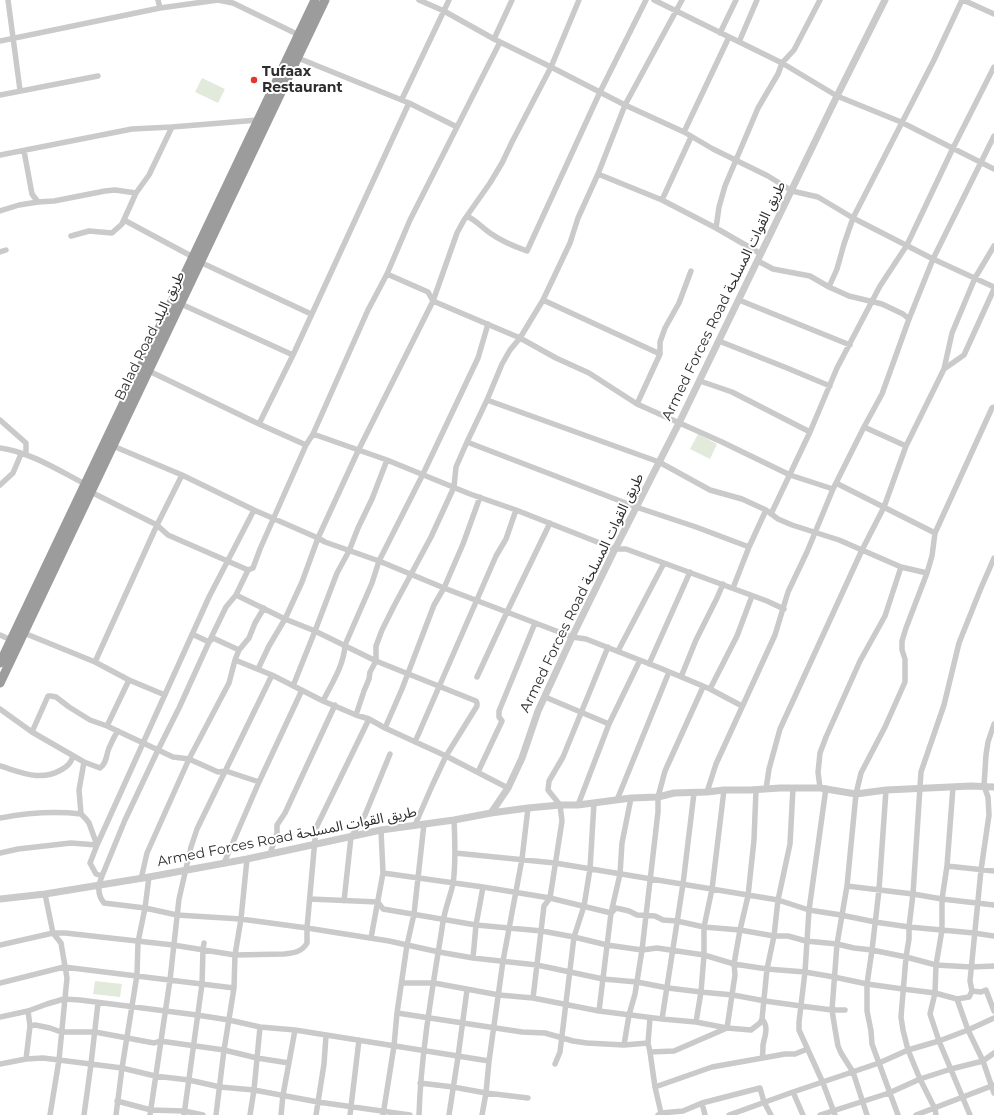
<!DOCTYPE html>
<meta charset="utf-8">
<style>
body{margin:0}
canvas{display:block;background:#fff}
</style>
<canvas width="994" height="1115"></canvas>
<script>
const context = document.querySelector('canvas').getContext('2d');
context.lineJoin = 'round';
function paint(path, color) {
  context.fillStyle = color;
  context.fill(path, 'evenodd');
}
function strokePath(path, color, width, dash) {
  context.strokeStyle = color;
  context.lineWidth = width;
  context.lineCap = dash ? 'butt' : 'round';
  context.setLineDash(dash || []);
  context.stroke(path);
}
function label(font, color, halo, rows, align = 'center') {
  context.font = font + ' Montserrat,"Noto Sans Arabic",sans-serif';
  context.lineWidth = 4;
  context.setLineDash([]);
  context.textBaseline = 'middle';
  context.strokeStyle = halo;
  context.fillStyle = color;
  for (const [text, x, y, turn = 0] of rows) {
    context.save();
    context.translate(x, y);
    context.rotate((+turn || 0) * Math.PI / 180);
    context.textAlign = isNaN(turn) ? turn : align;
    if (halo) context.strokeText(text, 0, 0);
    context.fillText(text, 0, 0);
    context.restore();
  }
}
const green = new Path2D(`
 M202 78 225 89 218 103 195 92Z
 M698 434 717 444 710 459 690 449Z
 M95 981 122 984 120 997 93 994Z`);
const minor = new Path2D(`
 M8 0 20 90
 M158 0 160 8
 M419 0 444 11 494 39 551 67 625 105 684 132 713 149 768 176 792 191 818 197 853 218 933 259 994 287
 M654 0 782 63 837 96 901 122 994 169
 M963 0 994 14
 M720 33 736 0
 M494 39 512 0
 M0 41 160 8 218 0 233 3 299 35
 M739 42 757 0
 M0 95 98 76
 M402 99 449 0
 M409 103 457 127
 M684 132 729 37
 M24 151 32 194 38 202
 M0 155 132 129 172 127 258 120
 M598 174 662 200 716 228 761 254
 M662 200 691 137
 M0 211 19 205 38 202 54 201 105 191 115 190 136 193
 M467 216C475 220 482 227 490 233 501 241 513 246 527 251L600 92 646 0
 M124 220 193 257
 M716 228 719 207 725 186 758 108 778 74 782 63 794 50 820 0
 M71 236 89 231 112 233 122 224 136 193 149 175 172 127
 M0 252 6 250
 M758 261 773 269 810 276 829 287 849 296 882 304 903 314 909 319
 M200 262 311 314
 M387 274 428 292 433 301 520 338 556 358 589 373 637 404 722 442 790 475 833 489
 M829 287 837 269 844 244 853 218 934 60 962 0
 M543 300 660 354
 M739 300 850 345
 M181 304 293 355
 M719 341 787 368 830 386
 M944 369 952 333 975 278 994 246
 M149 371 259 424 306 445
 M700 381 732 392 810 432
 M487 400 659 462 710 490 742 499 766 510 778 519 792 525 839 540 901 567 927 573 932 556 935 533 992 408 994 407
 M637 404 660 354V342L665 328 679 303 691 271
 M0 420 26 443V455
 M259 424 293 355 409 103 298 58
 M864 427 906 446
 M313 434 387 460 470 494 516 510 615 549H626L767 601 784 609
 M467 442 636 507 696 527 749 547 733 588
 M113 446 182 475 254 510 318 538 325 542 379 561 444 588 572 637 586 639 660 668 710 689 742 706
 M0 448C30 452 58 470 85 484
 M836 483 935 533
 M0 485 13 473 21 454
 M91 492 157 525 168 535 248 570 253 568 260 549 306 445 313 434 368 310 387 274 410 220 500 42
 M771 514 810 432 837 368 880 286 907 245 953 148 994 67
 M749 547 766 510
 M248 570 236 595 285 619 315 631 376 661 370 672 369 679 364 691 356 715
 M24 633 95 662 129 680 165 695
 M192 634 209 642 213 638 239 650 235 660
 M0 635 11 640
 M239 650 249 638 255 623 264 608
 M618 651 664 563
 M95 662 157 525 182 475
 M649 664 690 572
 M258 669 269 646 285 619 302 582 318 538 358 451 433 301 457 233 464 220 490 183 502 163 512 142 551 67 579 0
 M477 677 507 612 550 523
 M681 677 696 640 717 598 723 584
 M293 686 315 631 337 573 349 551 358 528 372 499 387 460
 M710 689 737 636 752 596
 M545 697 609 724
 M323 701C332 683 344 665 345 645L372 583 379 561 423 474 478 358 488 324
 M0 709 32 732 84 762 79 790 81 814 86 819 89 823 97 845 90 863 96 874 102 876C98 886 97 894 104 903L145 908 177 915 241 919 307 928 389 941 439 952 473 958 537 965 603 979 637 982 668 988 701 992 733 995 765 1001 801 1006 832 1010H845
 M107 726 129 680
 M385 728 402 689 434 605 444 588 463 544 480 497
 M32 732 48 696H51L56 697 69 707 90 720 107 726 173 757 189 759 218 772 226 771 259 782
 M415 742 496 556 506 539 516 510
 M84 762 100 768C107 763 106 755 109 748 112 742 114 736 118 731
 M0 766C21 772 40 782 61 770 68 766 71 763 73 756
 M478 772 502 721 499 717V711L535 623
 M953 787 947 866 942 899V930L936 965 935 993 930 1014 939 1041 970 1115
 M820 788 818 772 819 763 820 753 826 737 860 661 885 616 901 567
 M826 788 809 910 805 972 799 1022V1030L823 1083 835 1115
 M766 789 769 769 780 729 862 550 884 507 906 446 944 369 964 355 994 289
 M886 790 879 890 872 950 867 984V1011L871 1031 872 1044 898 1115
 M707 792 716 764 775 635 788 592 807 552 833 489 864 427 882 394 909 319 933 259 994 136
 M617 800 669 672
 M578 805 609 724 640 660
 M0 818C27 813 54 811 81 814
 M415 825 432 786 446 756 477 706V703L476 701 376 661V646L382 630 394 606 431 537 454 487 456 467 467 442 487 400 502 364 510 350 520 338 543 300 570 243 578 218 598 174 625 105 682 0
 M0 853 18 849 71 843 97 845 209 597 254 510
 M455 853 555 863 778 900 809 910 841 915 875 922 909 927 974 933 994 936
 M270 854 277 833V825L285 813 335 705
 M224 863 259 782 302 690
 M947 866 994 871
 M383 873 483 887 550 898 611 913 616 908 629 911 637 915 655 916 663 920 677 921 704 927 740 930 774 936H788L806 941 837 944 854 948 872 950 906 957 936 965 971 967 994 966
 M102 876 125 820 158 750 179 708 209 642 226 607 236 595
 M141 879 147 853 189 759 229 683 235 660 272 675 323 701 356 715 369 719 385 728 446 756 508 788
 M847 886 913 894 942 899 994 905
 M45 894 53 933 61 943 67 978 59 1060 50 1115
 M310 899 378 902 383 909 476 925 542 931 574 937 607 945 642 950 657 948 704 955 734 964 767 969 805 972 834 977 867 984 903 989 935 993 957 999 969 997 972 991 981 992 986 990 994 1011
 M344 901 351 837 365 815 390 754
 M371 938 383 873 381 830
 M0 945 53 933H65L173 945 235 955 284 954C294 953 302 952 307 943V928L316 828 369 719
 M473 958 476 925 483 887
 M0 983 64 967 234 988
 M402 983H434L499 995 533 998 599 1011 662 1019 696 1022 727 1028 751 1030 760 1023 762 1019 767 969 774 936 778 900 790 844 793 788
 M972 991 970 981 981 870 989 815 988 797 984 786 986 755 988 742 994 724
 M533 998 544 906 550 898 562 821 560 805 548 790 549 781 563 757 608 647
 M957 999 968 1030 983 1061 994 1093
 M599 1011 611 913 620 874 622 843 631 798
 M397 1013 522 1032 545 1033 573 1041 587 1043 624 1045 648 1043
 M0 1017 28 1011 47 1004 64 999 80 1000 197 1015 229 1020 260 1027 295 1030 489 1061
 M650 1018 648 1043 650 1052 655 1087 661 1113
 M662 1019 683 884 694 793
 M762 1019C769 1027 765 1035 763 1045 763 1049 763 1054 762 1058
 M696 1022 701 992 704 955V927L712 889 724 790
 M30 1026 35 1025 50 1028 61 1032H95L154 1043 160 1041 224 1050 257 1058 289 1063
 M624 1045 629 1015 635 994 642 950 658 812V797L665 771 703 687
 M650 1052 674 1051 727 1028 735 975 734 964 740 930 748 896 754 840 756 790
 M26 1059 30 1026 28 1011
 M0 1064 26 1059 43 1058 59 1060 122 1068 155 1076 189 1080 220 1087 254 1090 318 1102 410 1115
 M555 1064 560 1052 574 937 584 906 590 869 594 803
 M420 1083 453 1087 486 1093 528 1098
 M655 1087 712 1067 785 1054H795L805 1050H807
 M793 1092 803 1115
 M117 1101 151 1110 184 1111 203 1115
 M702 1103 705 1115
 M84 1115 91 1064 98 1003
 M116 1115 122 1068 137 975 138 942 145 908 149 877
 M150 1115 170 980 179 899 191 847 197 829 272 675
 M184 1115 202 984 203 949 204 943
 M216 1115 224 1050 234 988 235 955 241 919 247 859
 M250 1115 254 1090 260 1027
 M281 1115 283 1095 295 1030
 M316 1115 324 1064 326 1036
 M350 1115 359 1040
 M383 1115 394 1046 397 1013 407 945 414 914 424 824
 M419 1115C421 1051 433 986 443 922 445 909 450 897 453 884 456 864 455 840 454 820
 M449 1115 458 1057 467 990
 M482 1115 486 1093 489 1061 503 961 522 859 528 808
 M658 1115 661 1113 683 1111 702 1103 760 1088 764 1102 771 1115
 M729 1115 793 1092 879 1063 908 1050 939 1041 968 1030 994 1018
 M820 1115 889 1093 920 1079 951 1069 983 1061 994 1053
 M867 1115 853 1072 841 1053 838 1046 835 1029 832 1010 837 944 847 886 856 794 861 773 885 727 905 682V659L902 650V641L906 628 927 573
 M916 1115 994 1085
 M936 1115 935 1109 920 1079 908 1050 903 1030 901 1017 906 957 909 939V927L913 894 921 772 944 705 959 643 981 588 994 558`);
const tertiary = new Path2D(`
 M491 813 508 788 522 758 538 711 572 637 615 549 679 423 837 96 885 0
 M0 899 45 894 149 877 247 859 381 830 454 820 491 813 528 808 560 805H578L631 798 658 797 674 793 707 792 724 790H750L780 788H820L856 794 886 790 971 786 994 787`);
const trunk = new Path2D(`
 M0 663 315 0
 M0 683 325 0`);
const markers = [
 [254,80,4,"#e5352e"]
];
const poiNames = [
 ["Tufaax",262,72],
 ["Restaurant",262,88]
];
const streetNames = [
 ["Armed Forces Road طريق القوات المسلحة",724,301,-64],
 ["Balad Road طريق البلد",150,336,-64],
 ["Armed Forces Road طريق القوات المسلحة",582,593,-64],
 ["Armed Forces Road طريق القوات المسلحة",287,837,-11]
];
paint(green, '#e2ebdb');
strokePath(minor, '#cacaca', 5.5);
strokePath(tertiary, '#cacaca', 7);
strokePath(trunk, '#9c9c9c', 9);
for (const [x, y, r, color] of markers) {
  const dot = new Path2D();
  dot.arc(x, y, r, 0, 2 * Math.PI);
  context.fillStyle = color;
  context.fill(dot);
  strokePath(dot, '#fff', 1.5);
}
label('bold 14px', '#2d2d2d', '#fff', poiNames, 'left');
label('14px', '#2d2d2d', '#fff', streetNames);
</script>
